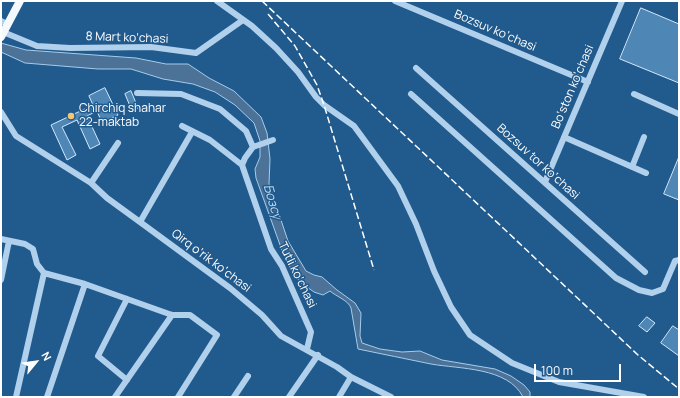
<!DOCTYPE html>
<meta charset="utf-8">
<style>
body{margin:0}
#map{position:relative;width:680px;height:398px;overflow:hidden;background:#215a8d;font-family:Manrope,sans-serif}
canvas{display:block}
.frame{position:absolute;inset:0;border:2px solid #fff;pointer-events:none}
.north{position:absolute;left:16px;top:342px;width:40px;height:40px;-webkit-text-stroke:3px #215a8d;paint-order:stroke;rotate:61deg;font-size:11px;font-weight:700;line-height:16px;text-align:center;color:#fff}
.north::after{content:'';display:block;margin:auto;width:14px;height:18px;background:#fff;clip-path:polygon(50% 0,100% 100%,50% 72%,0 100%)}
.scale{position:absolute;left:534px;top:364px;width:87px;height:18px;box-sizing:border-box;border:2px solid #fff;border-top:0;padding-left:5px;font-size:12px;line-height:14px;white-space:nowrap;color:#fff;-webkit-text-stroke:3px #215a8d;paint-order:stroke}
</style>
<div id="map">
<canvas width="680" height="398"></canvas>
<div class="frame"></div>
<div class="north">N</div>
<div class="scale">100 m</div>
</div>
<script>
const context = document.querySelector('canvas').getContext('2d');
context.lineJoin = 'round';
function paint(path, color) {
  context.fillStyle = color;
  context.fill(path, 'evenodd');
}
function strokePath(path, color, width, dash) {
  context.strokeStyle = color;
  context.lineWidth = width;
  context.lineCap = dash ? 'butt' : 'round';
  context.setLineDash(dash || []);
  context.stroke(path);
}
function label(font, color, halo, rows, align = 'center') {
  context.font = font + ' Manrope,sans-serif';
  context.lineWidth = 3;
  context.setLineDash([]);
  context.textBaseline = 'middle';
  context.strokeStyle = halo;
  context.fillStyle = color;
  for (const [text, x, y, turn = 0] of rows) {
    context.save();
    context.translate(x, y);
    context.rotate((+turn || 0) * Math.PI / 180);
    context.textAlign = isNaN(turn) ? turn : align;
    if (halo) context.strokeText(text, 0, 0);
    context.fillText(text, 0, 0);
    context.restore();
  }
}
const water = new Path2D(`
 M1 43 26 50 136 58 166 64H188L209 78 234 91 261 117 267 133 270 159 269 184 288 241 306 271 314 275 322 277 337 290 355 303 361 313 360 336 362 343 380 349 402 352 420 351 442 360 495 369 511 376 524 385 530 392V397H523C508 367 459 369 431 364 407 359 382 354 358 349L351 308C348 300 337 297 330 291L323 295 314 292 300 282 291 269 284 256 256 178 255 169 260 157V141L254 123 235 105 215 92 193 84 163 79 131 69H98L25 63 1 52Z`);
const building = new Path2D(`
 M641 8 679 24V83L620 59Z
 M105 88 118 115 102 123 97 111 87 116 100 144 90 149 77 120 62 127 76 155 67 160 51 125 93 105 89 96Z
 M131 91 138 108 132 111 125 94Z
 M679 157V200L664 194Z
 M647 317 655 323 647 332 639 326Z
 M673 326 679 330V356L661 343Z`);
const minor = new Path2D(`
 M217 1 252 26 276 48 298 72 316 97 324 105 354 126 398 186 416 224 434 271 451 307 470 335 512 363 559 382 644 397
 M395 1 588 82
 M1 21 7 24
 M3 32 37 46 70 48 151 47 196 53 243 20
 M416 68 645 272
 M137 93 181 94 220 109 246 131 253 147 245 158 242 165 271 249 282 266 311 332 307 349
 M411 94 616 278 639 290 652 293 663 289 675 261 679 260
 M634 94 679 114
 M1 112 16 136 91 183 107 198 140 222 230 288 262 315 281 336 337 367 351 377 391 397
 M182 126 210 140 242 165
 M564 137 646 173
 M253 147 273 140
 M632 167 644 137
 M545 182 622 1
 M91 183 118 143
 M140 222 192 132
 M1 239 25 244 33 249 37 264 44 273 85 284 172 315H190L217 335 178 397
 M1 280 9 241
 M127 380 98 356 127 299
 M16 397 44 273
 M47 397 85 284
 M115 397 172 315
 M234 397 248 376
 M289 397 318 355
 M339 397 351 377`);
const major = new Path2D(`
 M1 37 20 1`);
const rail = new Path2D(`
 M262 1 638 355 679 389
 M268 14 295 46 317 85 324 105 374 270`);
const markers = [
 [71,116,4,"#f8c571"]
];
const streetNames = [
 ["Bozsuv ko‘chasi",495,31,23],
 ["8 Mart ko‘chasi",127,38,2],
 ["Bo‘ston ko‘chasi",573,87,-67],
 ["Bozsuv tor ko‘chasi",538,162,42],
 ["Qirq o‘rik ko‘chasi",211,261,37],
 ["Tutli ko‘chasi",297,275,64]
];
const poiNames = [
 ["Chirchiq shahar",79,109],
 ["22-maktab",79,123]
];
const waterNames = [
 ["Бозсу",272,202,74]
];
paint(water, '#4c7397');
strokePath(water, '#a4cced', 1);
paint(building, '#4e86b6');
strokePath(building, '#d5e8f9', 1);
strokePath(minor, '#b0d0ec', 6);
strokePath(major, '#f5f9fe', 8);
strokePath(rail, '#fff', 1.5, [7, 3]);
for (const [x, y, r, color] of markers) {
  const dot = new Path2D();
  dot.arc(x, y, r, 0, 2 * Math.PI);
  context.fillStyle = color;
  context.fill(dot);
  strokePath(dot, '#215a8d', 1.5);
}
label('12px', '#fff', '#215a8d', streetNames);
label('12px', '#fff', '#215a8d', poiNames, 'left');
label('italic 13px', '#bcdaf3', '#215a8d', waterNames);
</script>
